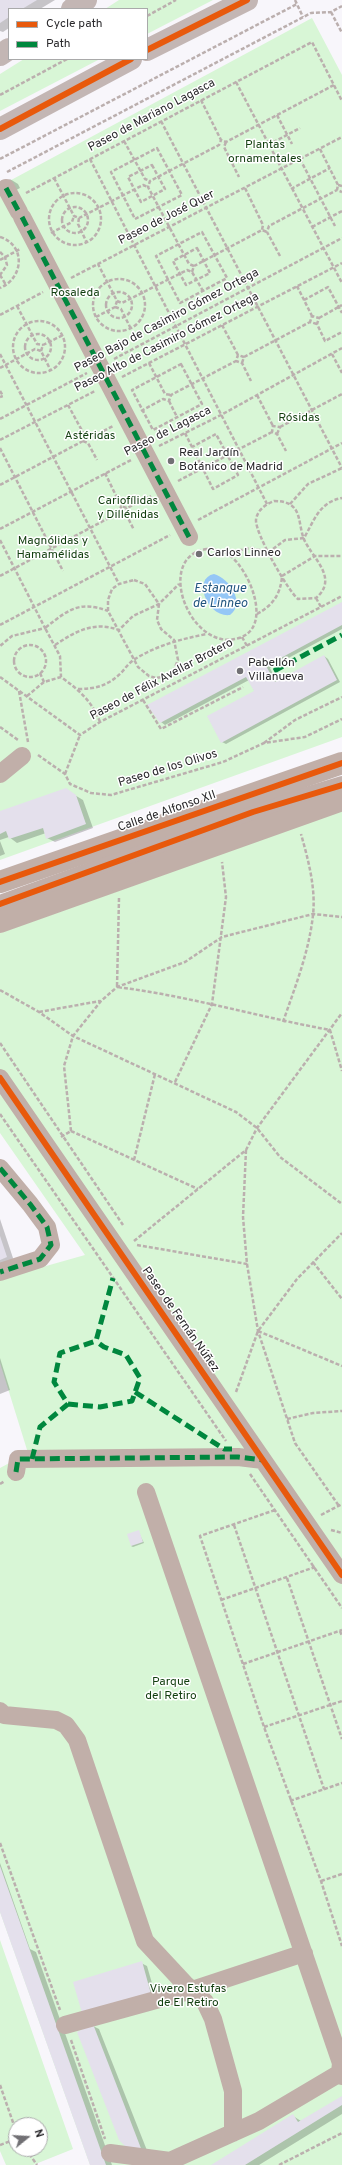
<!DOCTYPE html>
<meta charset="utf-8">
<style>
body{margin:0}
#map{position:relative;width:342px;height:2165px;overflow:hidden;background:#f8f6fb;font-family:Overpass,sans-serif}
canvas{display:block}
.legend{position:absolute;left:8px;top:8px;width:140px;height:52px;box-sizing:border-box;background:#fff;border:1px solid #a9a9aa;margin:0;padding:5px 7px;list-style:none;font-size:12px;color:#29282b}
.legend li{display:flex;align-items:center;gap:8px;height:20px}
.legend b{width:20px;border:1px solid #a9a9aa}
.north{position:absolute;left:8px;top:2117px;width:40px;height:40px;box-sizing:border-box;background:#fff;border:1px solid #a9a9aa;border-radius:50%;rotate:72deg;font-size:11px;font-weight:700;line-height:16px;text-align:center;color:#29282b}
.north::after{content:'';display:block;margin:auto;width:14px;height:18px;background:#717074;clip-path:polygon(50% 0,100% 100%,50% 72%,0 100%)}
</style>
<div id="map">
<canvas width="342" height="2165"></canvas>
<ul class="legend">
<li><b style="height:5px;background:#e8590c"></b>Cycle path</li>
<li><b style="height:5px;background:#00873e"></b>Path</li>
</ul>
<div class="north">N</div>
</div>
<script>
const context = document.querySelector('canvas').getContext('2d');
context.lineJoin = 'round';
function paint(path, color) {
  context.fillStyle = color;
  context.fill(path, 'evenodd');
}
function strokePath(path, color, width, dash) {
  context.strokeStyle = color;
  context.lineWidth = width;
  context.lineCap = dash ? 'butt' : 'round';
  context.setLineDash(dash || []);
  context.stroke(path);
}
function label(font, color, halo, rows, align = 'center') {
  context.font = font + ' Overpass,sans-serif';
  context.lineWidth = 3;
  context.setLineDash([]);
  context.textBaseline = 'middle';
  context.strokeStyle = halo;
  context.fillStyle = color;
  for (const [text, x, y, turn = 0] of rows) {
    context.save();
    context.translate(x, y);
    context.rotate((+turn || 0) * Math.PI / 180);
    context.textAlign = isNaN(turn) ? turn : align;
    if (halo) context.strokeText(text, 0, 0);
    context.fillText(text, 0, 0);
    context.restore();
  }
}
const green = new Path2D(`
 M119 0H213L147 34V9H105Z
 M312 18 342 75V737L0 860V186Z
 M24 59H100L0 111V74Z
 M342 811V2165H90L0 1912V1468L28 1453 0 1363V1279L85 1255 0 1133V933Z
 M0 1940 73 2149 33 2165H6L0 2151ZM16 2125H40V2149H16Z`);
const water = new Path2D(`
 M214 574C229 578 246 603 230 615 207 618 192 578 214 574Z`);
const shadow = new Path2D(`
 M0 0H55L40 9H9V28L3 32 0 31Z
 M10 179 18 184 20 188 7 195 0 185Z
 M342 603V629L270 668 277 682 324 656 328 659 340 682 226 744 222 742 255 692 249 680 165 725 161 722Z
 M73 794 83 800 93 828 55 842 47 838 46 833 17 843 9 837 0 840V813Z
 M0 841 5 854 0 856Z
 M0 1219 14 1261 0 1266Z
 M0 1358 10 1390 0 1394Z
 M138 1531 144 1543 133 1547 131 1546Z
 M0 1863 30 1949 36 1952 112 2165H91L0 1909Z
 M141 1963 147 1966 156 1997 83 2012Z
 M93 2026 99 2029 148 2153 135 2152Z
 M342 2097V2114L259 2165H213L293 2116 301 2121Z`);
const building = new Path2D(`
 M0 0H37L22 9H9V17L0 23Z
 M342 602V625L266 666 275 682 324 655 337 680 221 743 207 716 254 691 246 677 160 723 147 705Z
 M66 788 76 795 86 824 46 839 43 828 9 839 6 831 0 834V811Z
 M0 1236 7 1257 0 1260Z
 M139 1530 143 1542 131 1546 127 1534Z
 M0 1866 106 2165H90L0 1912Z
 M142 1961 151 1994 82 2013 73 1982Z
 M93 2024 142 2151 128 2149 119 2140 77 2032Z
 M342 2096V2105L245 2165H211L293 2114 298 2122Z`);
const path = new Path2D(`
 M295 0 303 17
 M331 12 342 33
 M147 16 176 0
 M236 82 342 283
 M0 95 67 59
 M201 100 221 140 226 142 334 85
 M277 115 292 144
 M161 121 342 468
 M124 141 145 179 150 181
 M226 142 224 147 239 177
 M268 145 300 128
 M157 148 182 195 135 219 111 172Z
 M320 149 338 185
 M0 159 297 4
 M90 159 267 504
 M300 159 335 226
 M152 165 165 189 141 202 128 177Z
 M7 172 311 13 331 12 342 6
 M54 178 74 216 79 218 143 185 148 187
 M342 186 338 185 337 190 342 192
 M245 188 263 225 262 230
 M291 189 330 168
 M49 219a26 26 0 1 1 52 0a26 26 0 1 1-52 0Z
 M26 193 312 42 342 101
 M62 220a13 13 0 1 1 26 0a13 13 0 1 1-26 0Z
 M79 218 78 224 87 243
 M312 227 342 211
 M202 232 227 278 180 303 156 256Z
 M51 233 72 222 74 216
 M0 237C26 245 24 278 0 288
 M197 248 210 273 186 285 173 261Z
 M0 252 5 257 7 265 0 275
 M280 256 267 232 269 226 337 190
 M0 260 20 249
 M194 266 189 264 148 187 150 181 219 145 221 140
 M192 272 194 266 262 230 267 232
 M0 275 6 285
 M71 278 342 137
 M93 305a26 26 0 1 1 52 0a26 26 0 1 1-52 0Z
 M297 286 312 316
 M106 305a13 13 0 1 1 26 0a13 13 0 1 1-26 0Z
 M304 300 328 287 342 313
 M117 301 122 303 187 270 192 272 203 291
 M17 306 37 344 43 345
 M115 307 121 309 131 329
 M0 315 43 292
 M96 317 115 307 117 301 98 264
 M319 318 342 305
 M13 347a26 26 0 1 1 52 0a26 26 0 1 1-52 0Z
 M317 324 310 322 312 316 319 318 317 324 325 341 342 332
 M222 325 238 355
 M25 347a13 13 0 1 1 26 0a13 13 0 1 1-26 0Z
 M41 351 43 345 63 335
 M0 354 119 584
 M332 354 342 373
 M244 357 310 322
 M114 359 342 238
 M149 363 165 394 171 395
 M242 363 244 357 238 355 236 361 242 363 251 381
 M181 364 202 404 153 430 132 390Z
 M0 368 35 349 41 351 51 371
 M122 377 342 263
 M0 391 3 396 0 397
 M257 395 273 426
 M169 401 177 417
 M68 405 85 436
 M141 411 163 399 169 401 171 395 236 361
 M0 419 87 373
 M280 427 342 394
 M185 433 213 489 238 475 216 434 192 447
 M277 434 280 427 273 426 272 432 277 434 286 451
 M0 440 95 391
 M83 441 88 443 97 460
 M159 446 221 415 342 348
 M0 448 63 571
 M105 473 121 506
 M178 481 272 432
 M0 485 83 441 85 436 90 438 113 426
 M274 501C307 501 295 527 307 545 317 562 337 580 316 598L298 599C288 591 255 533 256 520 257 510 266 504 274 501Z
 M290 504 308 484 342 468
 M127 508 126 514 134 530
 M198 520 342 443
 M0 529 131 460
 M0 540 45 628 12 636 0 646
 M207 549C213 550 222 550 228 554 249 568 274 627 239 638 190 654 153 556 207 549Z
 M227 553 250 548 269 552 285 540 304 538C314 521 319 502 342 498
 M0 576 120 512 121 506 127 508 151 496
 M282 576 315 556H342
 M134 580 145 584 159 604 157 620 161 629 174 640 178 660 173 672 168 676 156 678 149 676 138 667 108 611V600L112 589 119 584Z
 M316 598 321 607
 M257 614C273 605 280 595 282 577
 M0 625 170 535
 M242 637 247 646
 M55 645C76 631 94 621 119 630L133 616 159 604 179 584
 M14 661a16 16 0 1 1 32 0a16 16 0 1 1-32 0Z
 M40 673 44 682
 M0 677 80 735 100 722 342 596
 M78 689C97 689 109 685 122 672 126 667 130 662 135 659 158 645 181 639 207 634
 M19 691 28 742
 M27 696 44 682 61 677
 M143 700 161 729 243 687
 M100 722C92 701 79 690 61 677L60 656 45 628C68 610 79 600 108 611
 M0 727 18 740
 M264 743 295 720 342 697
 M38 755 65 774 70 784 91 793 111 795 223 762 264 743 305 737 342 719
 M65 774 80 735
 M119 898 117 987C189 996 259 1017 330 1030L342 1071
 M0 990 39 1012 73 1036 236 1112 257 1128 280 1157 342 1204
 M39 1012 100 1001
 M283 1022C295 987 309 952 313 915 316 888 308 859 301 834
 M0 1043 123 1225
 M175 1082 212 1004 226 897 222 862
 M0 1114 226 1441
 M71 1131 64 1066 73 1036 101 1001 117 987 185 962 222 937 313 914 342 917
 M71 1131 198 1189
 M61 1137 71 1131
 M246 1150 243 1217 247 1264 258 1331 295 1443 339 1506
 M134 1160 155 1074
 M134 1241 246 1150 257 1128 342 1013
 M137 1245 247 1264
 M313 1262 342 1299
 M258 1331 342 1366
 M236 1392 258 1331 297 1279 342 1233
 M287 1419 313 1413 342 1411
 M250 1474 342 1608
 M0 1484 5 1481
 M275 1510 200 1536 264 1727 321 1881 342 1946
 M321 1515 342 1504
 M234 1525 324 1789
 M331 1530 342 1533
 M287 1578 342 1739
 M221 1600 315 1567
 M340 1631 342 1636
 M243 1664 342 1630
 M264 1727 342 1701
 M290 1801 342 1783
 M0 1843 60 2010
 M321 1881 342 1874
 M71 2040 105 2139
 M0 2085 16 2131
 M0 2145 16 2139
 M26 2149 37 2165
 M279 2165 342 2133`);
const minor = new Path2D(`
 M6 188 19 212
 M22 217 104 374
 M106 378 142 447
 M143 449 189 537
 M0 774 22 756
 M0 904 253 812 342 785
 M0 1078 342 1575
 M0 1168 30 1204 47 1227 51 1245 40 1259 0 1272
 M16 1472 18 1459 238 1457 263 1460
 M146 1492 341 2063 340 2073
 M0 1711 4 1715 56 1720 66 1725 77 1740 145 1941 185 1984 205 2002 213 2019 233 2091V2133
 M65 2025 192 1990 304 1953
 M110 2153 170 2161 259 2121 340 2073 342 2076`);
const major = new Path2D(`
 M0 882 342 763
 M0 922 342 800`);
const highway = new Path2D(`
 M72 9 86 0
 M147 50 247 0
 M0 55 9 49
 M0 129 131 59`);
const quiet = new Path2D(`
 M6 188 19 212
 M22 217 104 374
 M106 378 142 447
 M143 449 189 537
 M274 671 342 635
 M0 1168 30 1204 47 1227 51 1245 40 1259 0 1272
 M135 1392 224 1449H232
 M68 1404 100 1407 132 1401 140 1378 126 1355 104 1347 96 1341
 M32 1459 40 1427 68 1404 54 1382 60 1353 96 1341 113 1278
 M16 1472 18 1459 238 1457 263 1460`);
const cycleway = new Path2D(`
 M147 50 247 0
 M0 129 131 59
 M0 882 342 763
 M0 904 253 812 342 785
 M0 1078 342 1575`);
const markers = [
 [171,461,4,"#717074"],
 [199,554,4,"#717074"],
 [240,671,4,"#717074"]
];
const streetNames = [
 ["Paseo de Mariano Lagasca",152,116,-28],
 ["Paseo de José Quer",167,218,-27],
 ["Paseo Bajo de Casimiro Gómez Ortega",167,321,-28],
 ["Paseo Alto de Casimiro Gómez Ortega",167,343,-27],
 ["Paseo de Lagasca",168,432,-27],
 ["Paseo de Félix Avellar Brotero",162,680,-28],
 ["Paseo de los Olivos",168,769,-17],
 ["Calle de Alfonso XII",167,812,-19],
 ["Paseo de Fernán Núñez",180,1320,55]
];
const parkNames = [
 ["Plantas",265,146],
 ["ornamentales",265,160],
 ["Rosaleda",75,294],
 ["Rósidas",299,419],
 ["Astéridas",90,437],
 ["Cariofílidas",128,502],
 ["y Dillénidas",128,516],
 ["Magnólidas y",53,542],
 ["Hamamélidas",53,556],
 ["Parque",171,1683],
 ["del Retiro",171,1697],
 ["Vivero Estufas",188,1990],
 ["de El Retiro",188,2004]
];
const poiNames = [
 ["Real Jardín",179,454],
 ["Botánico de Madrid",179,468],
 ["Carlos Linneo",207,554],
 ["Pabellón",248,664],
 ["Villanueva",248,678]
];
const waterNames = [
 ["Estanque",220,589],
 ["de Linneo",220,604]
];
paint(green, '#d8f6d6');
paint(water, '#95c7f6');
paint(shadow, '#0003');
paint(building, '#e4e0ec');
strokePath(path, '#bbafae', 2.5, [4, 2]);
strokePath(minor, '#c1afa9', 18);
strokePath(major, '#c1afa8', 22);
strokePath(highway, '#c3b6b4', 22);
strokePath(quiet, '#00873e', 5, [10, 5]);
strokePath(cycleway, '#e8590c', 6);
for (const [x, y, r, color] of markers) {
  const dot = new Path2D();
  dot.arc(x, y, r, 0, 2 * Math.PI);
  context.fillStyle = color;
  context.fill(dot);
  strokePath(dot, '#fff', 1.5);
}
label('12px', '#29282b', '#fff', streetNames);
label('12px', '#123e0f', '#fff', parkNames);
label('12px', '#29282b', '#fff', poiNames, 'left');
label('italic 13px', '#22557f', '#fff', waterNames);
</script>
